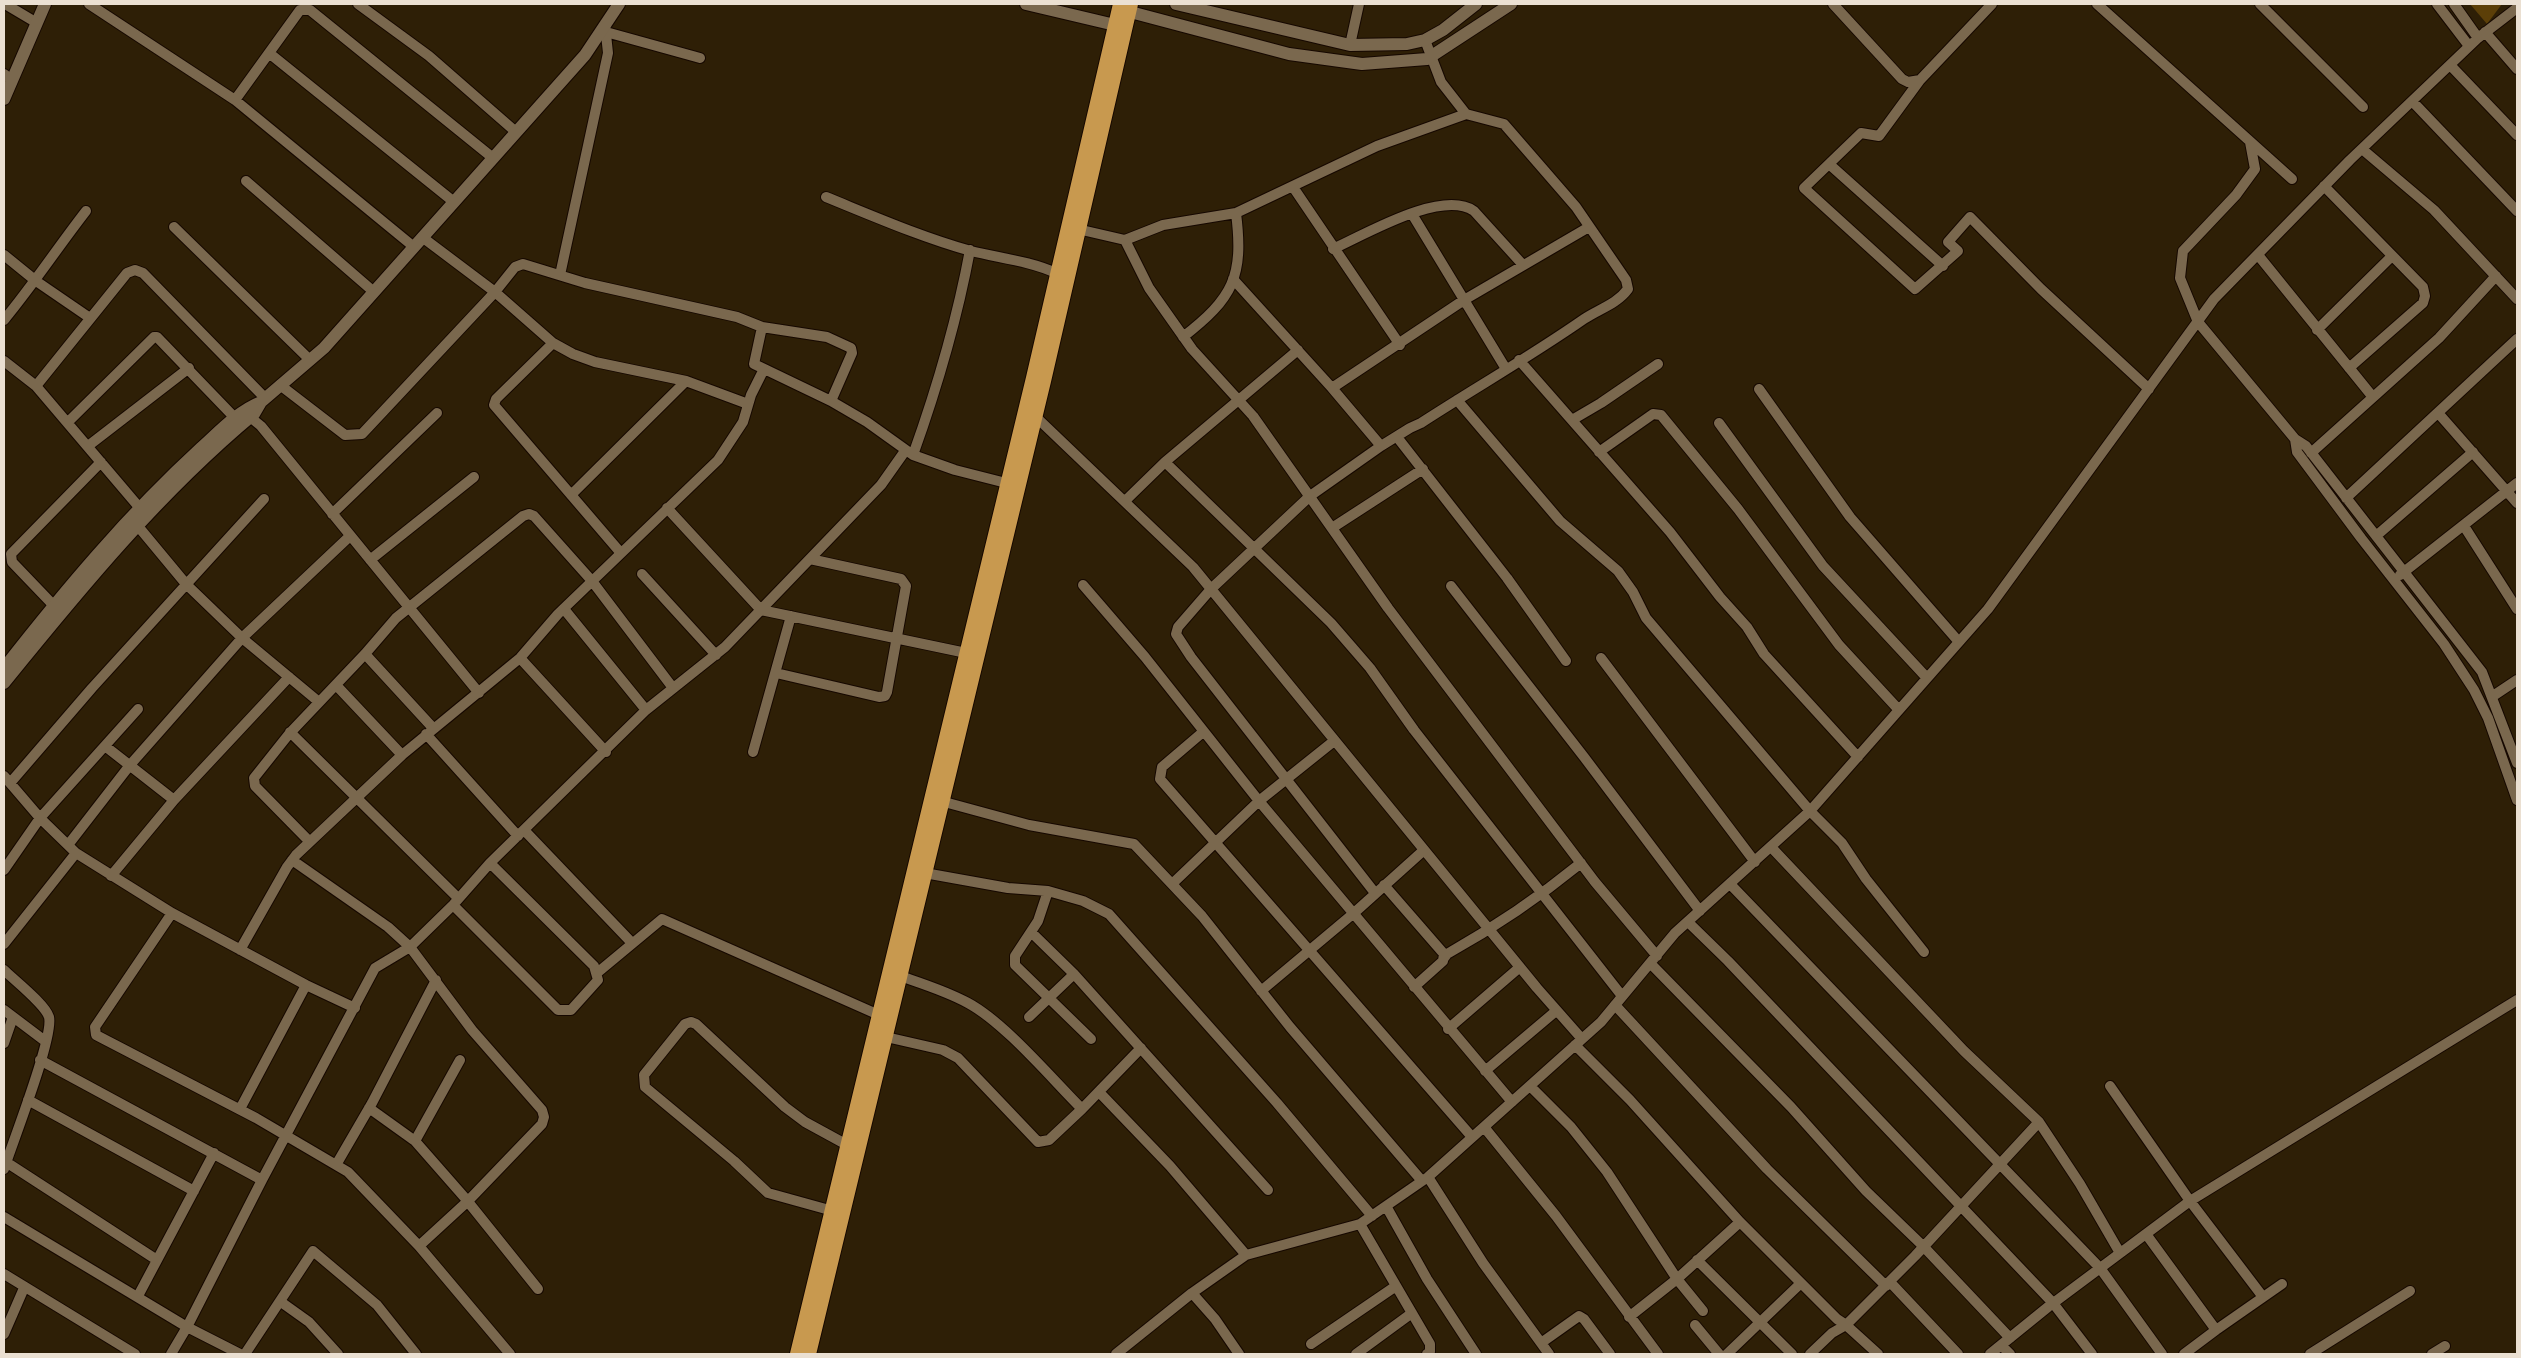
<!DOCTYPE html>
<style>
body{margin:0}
#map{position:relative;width:2521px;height:1358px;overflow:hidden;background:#2e1f06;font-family:"Exo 2",sans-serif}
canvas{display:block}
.frame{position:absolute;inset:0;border:5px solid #ebe0d2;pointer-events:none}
</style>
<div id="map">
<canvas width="2521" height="1358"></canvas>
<div class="frame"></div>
</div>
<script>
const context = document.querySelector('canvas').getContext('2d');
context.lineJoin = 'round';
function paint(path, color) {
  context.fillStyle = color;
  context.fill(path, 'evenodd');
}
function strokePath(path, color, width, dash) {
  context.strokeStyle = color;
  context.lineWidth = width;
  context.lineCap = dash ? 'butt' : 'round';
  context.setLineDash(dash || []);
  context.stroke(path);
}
const water = new Path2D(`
 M2470 4H2502L2487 24Z`);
const minor = new Path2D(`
 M5 4 37 23
 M89 4 235 100 414 247
 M358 4 429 56 516 132
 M1833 4 1902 79 1908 82 1920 80 1992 4
 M2097 4 2292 179
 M2260 4 2363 107
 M2437 4 2469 46
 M2454 4 2478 38
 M606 32 700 58
 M2485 32 2517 69
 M1350 45 1359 4
 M269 53 454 202
 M2451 66 2517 135
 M4 74 12 80
 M1920 80 1879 136 1861 133 1804 188 1915 289 1958 251 1948 242 1970 217 2041 289 2149 389
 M235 100 300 10H310L493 158
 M2413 102 2517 211
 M2250 142 2255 169 2236 195 2183 251 2180 278 2198 322 2295 439 2306 446 2482 672 2517 763
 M2362 149 2434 210 2517 299
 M1829 164 1943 266
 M246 181 374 292
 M2324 186 2423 287 2425 296 2423 303 2349 368
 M1293 187 1400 345
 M826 197C873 216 921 237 971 251 999 258 1030 261 1056 273
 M1236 213 1377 146 1466 114 1441 82 1425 40
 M1412 214 1506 369
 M174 227 310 360
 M1073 228 1125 240 1149 288 1192 349 1253 416 1388 608 1595 882 1657 956
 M422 237 495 292 515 267 523 264 585 283 737 317 762 327
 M1125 240 1163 225 1236 213C1244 277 1233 298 1183 337
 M1333 249C1366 234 1442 189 1474 211L1523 265
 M4 255 36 281 90 318
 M2258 255 2372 396
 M560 275 608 53 605 25
 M1233 279 1332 388 1381 446
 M4 320C33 285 58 247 86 211
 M762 327 827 337 851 348 852 353 831 401 754 364Z
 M2317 330 2392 256
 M553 343 496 399 494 405 620 552
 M1519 360 1670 532 1720 597 1747 627 1764 654 1858 757
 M4 361 36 386 144 513
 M280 385 345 435 362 434 495 292 553 343 573 354 595 362 686 381 748 404
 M36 386 127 273 135 270 143 273 265 398
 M1332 388 1464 300 1589 227
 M1759 389 1850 517 1959 642
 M1457 400 1560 521 1618 571 1633 592 1646 618 1810 811 1842 843 1866 879 1924 952
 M831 401 867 422 913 455 955 470 1014 485
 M2439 414 2517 503
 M1031 415 1035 416 1193 567 1537 988 1582 1039
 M250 417 261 426 479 693
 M1572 420 1601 403 1658 364
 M68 422 154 337H157L235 418
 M1719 423 1823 566 1927 678
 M1397 437 1507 578 1566 661
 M2295 439 2297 452 2361 538 2444 644 2474 690 2488 718 2517 800
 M88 446 189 368
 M1599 452 1653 414 1661 415 1738 509 1839 645 1899 710
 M2311 453 2439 338 2496 276
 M913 455C937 388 957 320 970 250
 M1165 462 1331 623 1370 668 1414 730 1622 996
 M571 495 686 381
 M2346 498 2517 339
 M1125 501 1165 462 1298 350
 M667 508 761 610 971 654
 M332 514 437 413
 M137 525 186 584 242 638 319 702
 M2464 526 2517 609
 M1332 528 1423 469
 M2376 536 2473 452
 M370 560 474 477
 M642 574 716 655
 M2400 575 2517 483
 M1083 585 1145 657 1259 801 1512 1102
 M1451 586 1584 757 1700 911
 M564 609 646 710
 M58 610 12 562 11 554 101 462
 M365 654 433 728
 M520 658 606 752
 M1601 658 1755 862
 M776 673 879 697 885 696 887 692 906 586 901 579 810 559
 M336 685 402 755
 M2493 696 2517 680
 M290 732 458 898
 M1203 732 1162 767 1160 779 1472 1137
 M426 734 518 836
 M105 746 174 800
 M753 752 791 616
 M4 776 40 818 76 853 172 913 306 985 355 1008
 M11 782 92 688 264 499
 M937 800 1029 825 1134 844 1202 916 1290 1027 1422 1181
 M524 830 632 943
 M310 842 255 786 254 778 289 734 365 654 396 618 523 516 529 514 534 516 592 581 673 688
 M68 845 130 765 242 638 350 536
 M1771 847 1964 1051 2039 1122 2080 1184 2120 1253
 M292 860 388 927 410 947 472 1030 542 1110 544 1117 542 1124 468 1201 419 1246
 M4 870 40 818 138 709
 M919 872 1008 888 1048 891 1083 901 1109 914 1277 1103 1372 1216
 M111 876 174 800 289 677
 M1172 884 1259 801 1334 741
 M1730 884 2100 1268 2162 1354
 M1384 885 1444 954 1443 961 1414 987
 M1048 891 1038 921 1015 956V965L1091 1039
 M1375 893 1191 657 1176 634 1178 627 1211 589 1310 496 1381 446 1410 428 1421 423C1475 388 1531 356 1584 319 1599 309 1617 304 1628 289L1626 280 1576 207 1504 124 1466 114
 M453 905 558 1010H571L598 980 594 966 490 863
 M172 913 95 1027 96 1035 256 1118 348 1172 419 1246 510 1354
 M1688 922 1728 961 2053 1303 2092 1354
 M4 944 76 853
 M240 950 287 867 296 855 402 755 520 658 558 614 718 460 743 422 751 395 764 369
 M1444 958 1447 954C1495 927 1538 898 1581 863
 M1650 963 1791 1107 1866 1191 1923 1246 2010 1338
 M4 970C14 980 45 1004 49 1017 54 1037 12 1144 4 1169
 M597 973 662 919 879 1015
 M1074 974 1268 1190
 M900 976C923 984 946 991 968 1003 1005 1023 1051 1078 1082 1109
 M1261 991 1354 913 1424 850
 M1615 1005 1767 1169 1886 1286
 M4 1010 45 1041
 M1029 1017 1074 974 1031 932
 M1448 1029 1520 967
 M886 1037 943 1050 958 1058 1038 1142 1049 1140 1082 1109 1141 1048
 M4 1043 13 1017
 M1575 1045 1630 1100 1740 1222 1837 1319 1846 1325 1832 1333 1810 1354
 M40 1060 262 1180
 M1485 1071 1556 1011
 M1530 1086 1571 1127 1607 1172 1677 1279 1703 1311
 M2110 1086 2190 1201 2263 1297
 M1099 1092 1170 1166 1246 1255
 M28 1100 194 1191
 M369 1108 415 1141 465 1198 538 1289
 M240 1109 306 985
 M1484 1127 1556 1216 1658 1354
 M415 1141 460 1060
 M6 1162 157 1260
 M336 1165 372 1103 436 980
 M1428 1177 1483 1263 1549 1354
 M1386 1206 1427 1279 1476 1354
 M833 1211 768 1193 734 1161 645 1087 644 1075 685 1024 691 1022 696 1024 785 1107 805 1122 849 1146
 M4 1217 187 1327 262 1180 375 968 410 947 453 905 490 863 646 710 725 647 881 485 905 451
 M1360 1224 1430 1344V1352L1427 1354
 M2146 1234 2216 1330 2282 1284
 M1697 1260 1792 1354
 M4 1274 135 1354
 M1890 1282 1958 1354
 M1192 1293 1215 1319 1239 1354
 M138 1296 214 1153
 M281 1302 309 1322 338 1354
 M1629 1317 1677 1279 1740 1222
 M1695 1325 1719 1354
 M4 1334 24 1288
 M1541 1343 1579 1316 1584 1319 1610 1354
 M1311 1344 1396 1286
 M2001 1345 2010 1354
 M171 1354 187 1327 240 1354
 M245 1354 313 1251 377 1305 416 1354
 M1116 1354 1192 1293 1246 1255 1360 1224 1386 1206 1428 1177 1601 1022 1675 933 1810 811 1988 609 2214 299 2350 160 2478 38 2517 8
 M1356 1354 1412 1313
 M1727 1354 1801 1283
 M1878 1354 1846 1325 1915 1256 2039 1122
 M1990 1354 2048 1307 2190 1201 2517 1000
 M2184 1354 2216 1330
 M2310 1354 2410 1291
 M2432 1354 2445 1346`);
const tertiary = new Path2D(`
 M1026 4 1115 25
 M1176 4 1350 45 1407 44 1425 40 1443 30 1476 4
 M1119 9 1289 54 1362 64 1427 59 1511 4
 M4 99 45 4
 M4 668C65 590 128 515 201 448 219 432 238 411 261 402
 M4 683C81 588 159 493 254 414L261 402 324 348 585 55 619 4`);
const trunk = new Path2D(`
 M797 1354 1033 378 1120 4
 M809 1354 1044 381 1131 4`);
paint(water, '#5c3f08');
strokePath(minor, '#160800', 12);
strokePath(tertiary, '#160800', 14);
strokePath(trunk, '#160800', 16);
strokePath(minor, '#7a684e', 10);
strokePath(tertiary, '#7a684e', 12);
strokePath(trunk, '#c8994f', 14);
</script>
